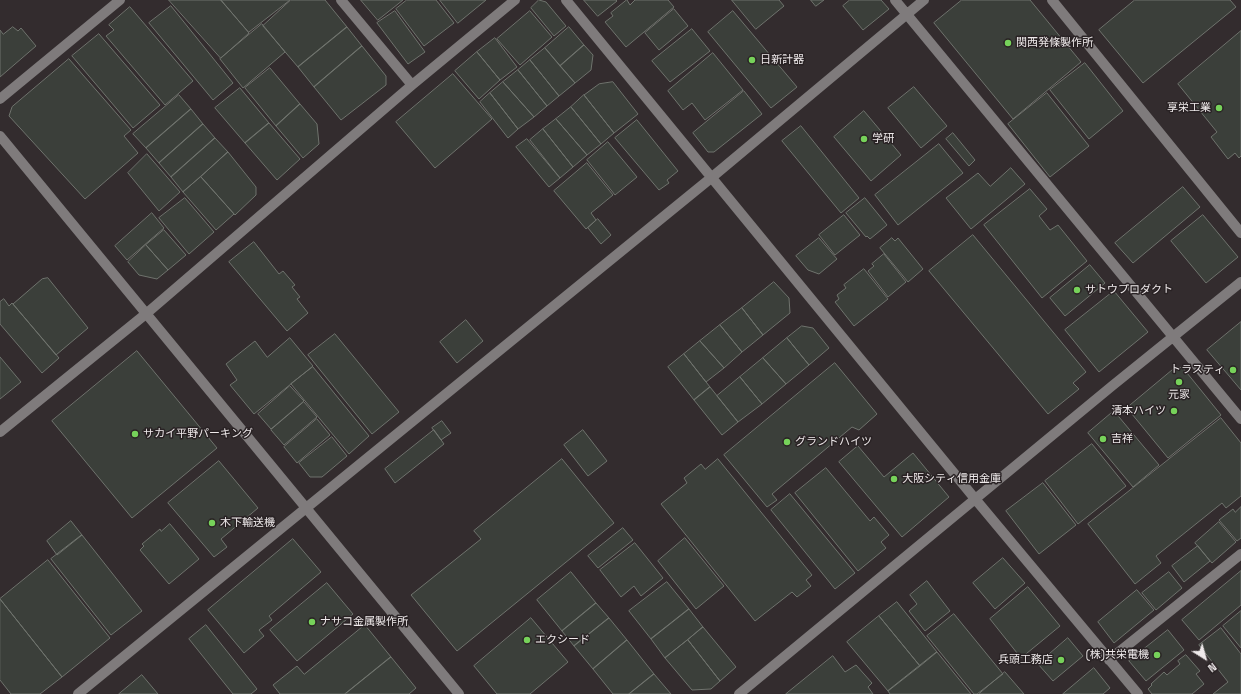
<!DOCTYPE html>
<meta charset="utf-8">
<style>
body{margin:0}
#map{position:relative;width:1241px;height:694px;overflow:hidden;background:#332c2e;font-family:"Space Grotesk",sans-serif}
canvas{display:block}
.north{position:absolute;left:1185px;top:638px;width:40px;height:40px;-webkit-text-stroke:3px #292224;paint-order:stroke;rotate:143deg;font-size:11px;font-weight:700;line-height:16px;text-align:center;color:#efeaeb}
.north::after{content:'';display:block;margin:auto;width:14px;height:18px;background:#efeaeb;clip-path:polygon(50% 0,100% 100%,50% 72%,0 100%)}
</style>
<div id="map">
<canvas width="1241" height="694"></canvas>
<div class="north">N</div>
</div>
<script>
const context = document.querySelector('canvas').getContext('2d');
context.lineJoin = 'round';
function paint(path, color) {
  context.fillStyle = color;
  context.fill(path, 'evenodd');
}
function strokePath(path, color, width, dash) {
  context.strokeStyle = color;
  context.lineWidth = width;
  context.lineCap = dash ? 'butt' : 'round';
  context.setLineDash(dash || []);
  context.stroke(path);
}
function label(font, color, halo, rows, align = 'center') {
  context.font = font + ' "Space Grotesk","Noto Sans JP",sans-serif';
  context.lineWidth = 3;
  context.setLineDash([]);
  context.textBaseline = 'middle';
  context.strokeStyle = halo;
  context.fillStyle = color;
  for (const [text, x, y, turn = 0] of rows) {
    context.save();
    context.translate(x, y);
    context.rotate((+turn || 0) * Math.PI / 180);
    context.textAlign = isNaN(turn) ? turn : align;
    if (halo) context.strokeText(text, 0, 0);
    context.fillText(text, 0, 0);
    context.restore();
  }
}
const building = new Path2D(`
 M169 0H221L249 33 221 58Z
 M221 0H290L249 32Z
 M291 0H325L347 27 298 67 263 26Z
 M361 0H403L378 20Z
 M407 0H436L454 23 424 46 396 9Z
 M440 0H486L458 23Z
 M539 0 546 2 566 26 554 36 531 8Z
 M584 0H616L617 1 598 16Z
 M627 0 630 5 635 0H668L674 7 626 47 605 22 613 16 611 13Z
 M732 0H779L784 6 756 29Z
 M811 0H824L816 6Z
 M850 0H881L889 9 863 30 843 6Z
 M962 0H1030L1081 62 1013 119 934 23Z
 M1135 0H1230L1236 7 1143 83 1099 30Z
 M171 6 233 83 213 100 149 23Z
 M130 7 193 81 165 105 106 36 114 30 109 25Z
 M674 9 688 26 659 50 645 33Z
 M395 11 425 52 408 64 377 23Z
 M530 11 552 37 520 65 497 39Z
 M733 11 797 87 771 108 708 32Z
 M262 24 285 52 243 88 220 59Z
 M13 27 18 31 21 28 36 46 0 77V30L3 34Z
 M347 27 362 46 314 87 298 67Z
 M569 27 584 45 560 66 545 48Z
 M692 29 710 51 670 82 652 61Z
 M1241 31V156L1239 158 1235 153 1228 159 1211 137 1217 132 1178 84Z
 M99 34 160 105 133 128 72 56Z
 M495 38 517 67 500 80 477 52Z
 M584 45 593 55 591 70 575 83 560 66Z
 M362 46 386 76V85L341 120 314 87Z
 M545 48 575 83 559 96 530 60Z
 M477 52 500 80 479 99 455 71Z
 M713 53 743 90 705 120 692 103 683 110 668 91Z
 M69 59 131 130 124 136 138 153 85 199 9 116 12 107Z
 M530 60 559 96 547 106 518 70Z
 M1085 63 1123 111 1089 139 1050 90Z
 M270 68 300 104 276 126 245 88Z
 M518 70 547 106 534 117 503 82Z
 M453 74 492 119 435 168 396 122Z
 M503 82 534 117 518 129 490 93Z
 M613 82 638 114 614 133 584 95 599 84Z
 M914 87 947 126 921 148 888 108Z
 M240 88 269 123 245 143 215 108Z
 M744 91 762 114 714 152H708L693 133Z
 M490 93 518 129 508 138 480 102Z
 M1047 93 1089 146 1050 177 1008 124Z
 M179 95 191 109 146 148 133 134Z
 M584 95 614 133 601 144 571 107Z
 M300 104 317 124 319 144 303 158 276 126Z
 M571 107 601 144 587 155 556 119Z
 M191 109 203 124 159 163 146 148Z
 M864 111 901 155 871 181 834 137Z
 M556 119 587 155 573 167 543 129Z
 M637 120 678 171 667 180 669 183 659 190 615 138Z
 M269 123 300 159 277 180 245 143Z
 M203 124 215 138 171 177 159 163Z
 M801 126 859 198 841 213 782 141Z
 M543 129 573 167 560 178 530 140Z
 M953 133 975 160 969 166 946 139Z
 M215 138 228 152 183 192 171 177Z
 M527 139 560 178 549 187 516 147Z
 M608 142 637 177 615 195 587 160Z
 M939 144 963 173 898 225 875 195Z
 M228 152 256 187V195L235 215 201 177Z
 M147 154 180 192 159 211 128 173Z
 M587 163 613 195 591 213 596 220 586 229 554 191Z
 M1011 168 1025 184 971 229 946 198 978 173 990 186Z
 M201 177 234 214 216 230 183 192Z
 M1183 187 1200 207 1133 263 1115 243Z
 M1030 189 1047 209 1039 216 1050 230 1058 225 1087 261 1042 298 984 225Z
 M185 198 214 232 189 254 159 218Z
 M865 198 887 225 870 239 867 236 866 237 846 213Z
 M152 213 164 228 127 260 115 246Z
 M844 215 860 235 835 255 819 235Z
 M1203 215 1238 257 1206 283 1171 241Z
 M598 219 611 235 601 244 588 228Z
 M164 230 186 255 168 270 146 245Z
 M973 235 1086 372 1073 383 1079 389 1048 414 929 271Z
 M819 238 837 259 819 274 808 270 796 256Z
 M892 238 895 241 898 238 923 269 908 282 880 248Z
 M254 242 279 274 283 271 295 285 292 287 300 297 297 299 308 313 287 331 229 262Z
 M146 245 168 270 157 279 139 275 128 262Z
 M884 254 906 282 888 297 868 271 874 266 872 264Z
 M1090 265 1105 283 1065 316 1050 298Z
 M864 269 888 299 854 326 835 302 839 299 837 295 846 288 844 285Z
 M48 278 88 328 56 355 13 304 42 279Z
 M774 282 789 298 790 313 763 335 742 308Z
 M1114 291 1148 332 1099 372 1065 330Z
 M4 299 9 306 12 303 59 358 42 373 0 324V302Z
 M742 308 763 335 742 352 720 325Z
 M466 320 483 341 457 363 440 342Z
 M1241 322V390L1207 350Z
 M720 325 742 352 724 368 700 341Z
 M802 326 813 328 829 348 809 365 787 338Z
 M335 334 399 412 372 434 308 355Z
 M290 338 313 366 254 414 230 385 237 380 226 364 255 341 267 357Z
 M787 338 809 365 786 384 763 358Z
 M700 341 724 368 706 382 684 354Z
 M137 351 217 448 132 518 52 421Z
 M684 354 710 387 694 400 668 367Z
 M0 357 21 382 0 399Z
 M763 358 786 384 762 404 740 377Z
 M835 363 877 414 859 430 852 427 772 494 777 500 767 507 724 455Z
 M313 367 369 436 349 454 291 384Z
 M1176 367 1183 368 1221 415 1168 458 1127 408Z
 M740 377 762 404 738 422 717 396Z
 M290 386 304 401 271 429 258 414Z
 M710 387 738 422 722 435 694 400Z
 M304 402 317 417 284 445 271 430Z
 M1114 411 1159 465 1133 487 1088 433Z
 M1221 418 1241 443V496L1226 508 1222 503 1156 556 1161 563 1135 584 1088 524Z
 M317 419 330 435 297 463 284 447Z
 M442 421 451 433 441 440 432 428Z
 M434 430 444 444 395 483 385 469Z
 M583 430 607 461 588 476 564 445Z
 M332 437 347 456 322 477H310L299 463Z
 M1092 444 1126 486 1078 524 1045 481Z
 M858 446 884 477 913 453 949 497 902 537 839 462Z
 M562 459 614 523 457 651 411 595 481 539 474 531Z
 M718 459 812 575 806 580 811 586 797 597 792 592 755 621 661 504 687 483 684 478 701 464 705 469Z
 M219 461 258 508 221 539 227 547 214 557 168 503Z
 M826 468 870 521 874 517 889 535 881 542 886 548 858 571 795 493Z
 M1043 483 1076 525 1039 554 1006 511Z
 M790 494 855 573 835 589 771 510Z
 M1241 507V538L1237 541 1219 520 1233 509 1235 512Z
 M71 521 82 535 57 555 47 541Z
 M1219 522 1236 542 1212 563 1195 543Z
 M170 524 199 559 169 584 140 550 144 546 142 544 160 529 161 531Z
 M623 528 633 540 598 568 588 556Z
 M82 535 142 611 111 635 51 559Z
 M685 538 724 586 696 609 658 561Z
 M293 539 321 572 269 616 272 620 259 630 264 636 244 653 208 610Z
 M635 543 663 578 641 596 634 586 621 597 600 570Z
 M1198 546 1210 561 1184 582 1172 566Z
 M1003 558 1025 583 995 609 973 583Z
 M48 560 110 638 62 677 0 599Z
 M1241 571V605L1199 640 1182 620Z
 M571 572 596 603 562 631 537 600Z
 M1169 572 1182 588 1156 610 1142 593Z
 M927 581 950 611 925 631 909 611 917 604 910 595Z
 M667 582 689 609 651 639 629 611Z
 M327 583 353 614 297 661 270 630Z
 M1028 587 1060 626 1021 658 990 619Z
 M1137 590 1154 610 1114 643 1098 622Z
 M0 599 62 677 40 694H11L0 680Z
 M897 602 937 652 920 666 879 616Z
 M596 603 609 618 574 646 562 631Z
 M689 609 703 627 665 658 651 639Z
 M1241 611V648L1223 626Z
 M954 614 1003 674 977 694H974L927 636Z
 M879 616 920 666 888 691 847 642Z
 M531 618 568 662 530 694H497L474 666Z
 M609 618 627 640 593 669 574 646Z
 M206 625 257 689 251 694H233L189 639Z
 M365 625 391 657 345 694H280L273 685 297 666 304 674Z
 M703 627 736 667 720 681 688 640Z
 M1221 628 1241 654V694H1213L1228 682 1199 645Z
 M1168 630 1184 650 1146 681 1129 661Z
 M1068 638 1083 656 1053 681 1038 664Z
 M627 640 654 674 629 694H613L593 669Z
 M688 640 720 681 711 689 692 690 665 658Z
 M937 652 971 694H890L888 691Z
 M1186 655 1200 671 1196 674 1204 684 1192 694H1152L1148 689 1152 685 1151 684 1164 672 1167 675 1180 664 1178 661Z
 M833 656 845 672 856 665 872 683 868 687 873 694H786Z
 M391 657 416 688 409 694H345Z
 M1094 668 1110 688 1103 694H1063Z
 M1005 672 1024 694H979Z
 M654 674 671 694H629Z
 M142 675 158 694H119Z`);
const minor = new Path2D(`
 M341 0 412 85
 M566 0 976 500 1138 694
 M895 0 1241 419
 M1052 0 1241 233
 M0 99 120 0
 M0 136 459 694
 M0 432 147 313 412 85 515 0
 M1109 660 1241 554
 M78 694 711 178 924 0
 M739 694 1112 386 1241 282`);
const markers = [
 [1008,43,4,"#76d25a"],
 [752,60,4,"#76d25a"],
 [1219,108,4,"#76d25a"],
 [864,139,4,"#76d25a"],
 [1077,290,4,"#76d25a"],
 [1233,370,4,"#76d25a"],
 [1179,382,4,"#76d25a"],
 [1174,411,4,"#76d25a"],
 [135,434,4,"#76d25a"],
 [1103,439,4,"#76d25a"],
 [787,442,4,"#76d25a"],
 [894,479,4,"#76d25a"],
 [212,523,4,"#76d25a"],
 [312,622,4,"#76d25a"],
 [527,640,4,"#76d25a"],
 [1157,655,4,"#76d25a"],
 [1061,660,4,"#76d25a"]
];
const poiNames = [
 ["関西発條製作所",1016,43],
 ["日新計器",760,60],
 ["享栄工業",1211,108,"right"],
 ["学研",872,139],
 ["サトウプロダクト",1085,290],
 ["トラスティ",1225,370,"right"],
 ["元家",1179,395,"center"],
 ["清本ハイツ",1166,411,"right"],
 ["サカイ平野パーキング",143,434],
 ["吉祥",1111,439],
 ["グランドハイツ",795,442],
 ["大阪シティ信用金庫",902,479],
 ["木下輸送機",220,523],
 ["ナサコ金属製作所",320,622],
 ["エクシード",535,640],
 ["(株)共栄電機",1149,655,"right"],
 ["兵頭工務店",1053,660,"right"]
];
paint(building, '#3b3f3a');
strokePath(building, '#6f736d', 1);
strokePath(minor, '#7f7b7c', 10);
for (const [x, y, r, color] of markers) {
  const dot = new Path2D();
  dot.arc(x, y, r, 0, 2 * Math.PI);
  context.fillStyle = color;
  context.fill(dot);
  strokePath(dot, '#292224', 1.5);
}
label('11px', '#efeaeb', '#292224', poiNames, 'left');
</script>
